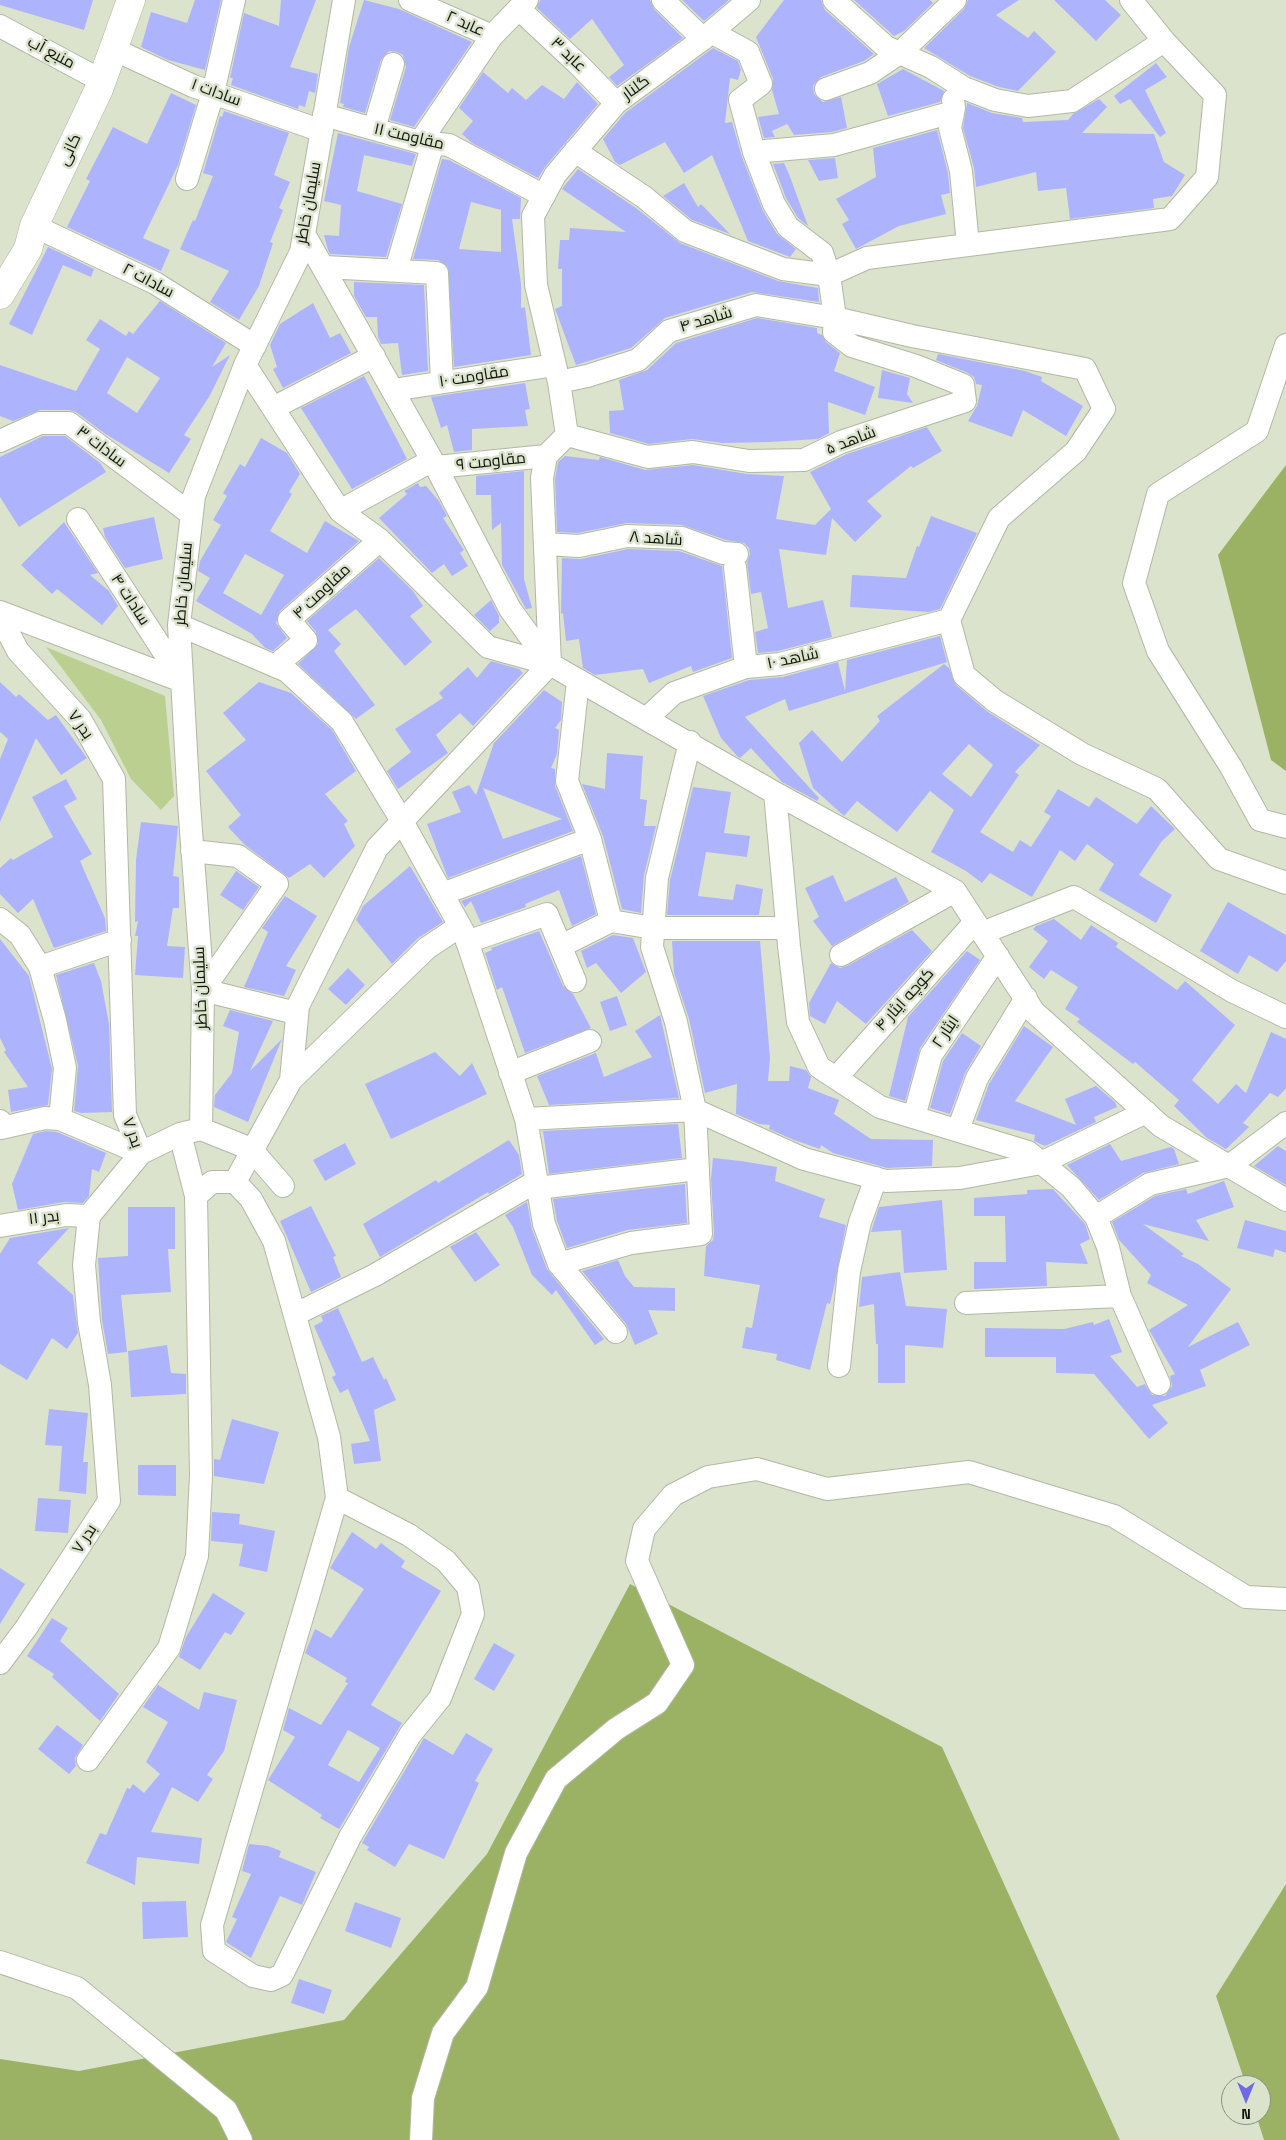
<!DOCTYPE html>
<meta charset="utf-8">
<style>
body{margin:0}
#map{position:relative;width:1286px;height:2140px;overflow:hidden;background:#dbe3cd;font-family:"Space Grotesk",sans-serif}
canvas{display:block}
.north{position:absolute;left:1221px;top:2075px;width:50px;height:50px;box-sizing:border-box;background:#dbe3cd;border:1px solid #8a907f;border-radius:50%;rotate:180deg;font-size:14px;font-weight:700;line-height:20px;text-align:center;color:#10130b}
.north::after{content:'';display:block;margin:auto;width:18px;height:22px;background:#6e6ae5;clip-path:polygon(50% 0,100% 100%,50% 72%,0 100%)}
</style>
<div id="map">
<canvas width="1286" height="2140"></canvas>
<div class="north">N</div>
</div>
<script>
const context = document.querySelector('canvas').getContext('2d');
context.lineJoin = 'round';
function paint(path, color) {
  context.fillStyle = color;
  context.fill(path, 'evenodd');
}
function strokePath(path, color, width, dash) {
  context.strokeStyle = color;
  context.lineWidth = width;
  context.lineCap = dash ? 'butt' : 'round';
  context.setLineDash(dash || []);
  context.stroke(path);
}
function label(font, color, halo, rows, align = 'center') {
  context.font = font + ' "Space Grotesk",Cairo,sans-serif';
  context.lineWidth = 5;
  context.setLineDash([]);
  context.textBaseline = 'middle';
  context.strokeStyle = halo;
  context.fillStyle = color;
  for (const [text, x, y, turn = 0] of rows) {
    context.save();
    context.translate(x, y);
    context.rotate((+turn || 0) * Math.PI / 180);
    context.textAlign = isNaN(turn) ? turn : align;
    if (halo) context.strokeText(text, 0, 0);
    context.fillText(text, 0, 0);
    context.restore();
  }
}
const green = new Path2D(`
 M46 647 165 696 174 796 161 810 131 779 101 720Z`);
const forest = new Path2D(`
 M1286 465V771L1271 760 1218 555Z
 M630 1584 942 1747 1120 2140H0V2059L79 2071 344 2020 487 1854Z
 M1286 1884V2140H1264L1256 2115H1261V2085H1246L1216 1996Z`);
const building = new Path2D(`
 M0 0H93L84 30 0 5Z
 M195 0H221L205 70 168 60 141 47 151 12 187 23Z
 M281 0H316L290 67 318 74 315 93 309 91 305 107 299 105 298 109 231 85 233 78H230L244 13 279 26Z
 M364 0 399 9 472 42 414 127 390 120 406 67 403 55 397 52 389 51 381 60 365 113 343 107 344 104 340 103 349 47Z
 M540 0H650L654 9 683 38 617 86 609 77 624 65 592 19 570 39 537 8Z
 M682 0H729L704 21Z
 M784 0H821L825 10 874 54 864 61 821 77 813 86 814 94 823 102 841 97 847 128 832 132 794 135 787 124 772 131 775 137 764 138 758 117 779 114 772 90 773 79 756 37Z
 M854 0H930L933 3 904 31 894 36Z
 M968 0H1019L996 15 1028 38 1034 31 1056 52 1018 91 999 87 970 76 924 48 964 9Z
 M1054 0H1105L1121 15 1096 41Z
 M713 48 738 61 741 70 738 80 730 78 725 123 732 122 742 157 763 211 777 234 796 249 790 257 748 241 712 155 684 173 665 142 620 165 615 162 603 139 625 113Z
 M1156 63 1167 77 1145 90 1166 133 1160 137 1130 99 1120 104 1114 96Z
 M903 69 944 91 940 102 888 116 877 84Z
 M483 72 508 93 512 88 526 100 542 85 564 99 577 82 598 104 545 167 538 178 472 143 462 134 473 121 459 108Z
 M171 93 196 105 178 165 143 238 170 250 161 271 67 227 90 181 86 179 113 127 147 144Z
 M1099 99 1107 107 1082 133 1154 134 1164 162 1185 175 1172 196 1153 199 1154 208 1070 219 1066 188 1038 191 1036 172 976 187 974 168 963 128 967 103 992 113 1022 118 1023 122 1068 120 1073 114Z
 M224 111 289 133 274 175 290 182 279 208 283 210 270 242 273 243 259 286 239 320 210 302 229 271 180 249 193 220 195 221 213 176 203 173 220 116 222 117Z
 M937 130 948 173 950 193 941 195 946 214 899 226 856 249 842 224 849 220 836 199 876 177 873 148Z
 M338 133 416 154 412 166 364 155 357 191 402 204 386 257 330 254 328 250 324 235 339 236 341 205 324 201Z
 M835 158 838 178 819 181 808 160Z
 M442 159 449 160 521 198 520 219H512L521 284V308L525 307 531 355 454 367 448 267 438 260 413 259ZM471 202 501 210V252L459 249Z
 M784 163 789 174 808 226 798 218 786 198 773 164Z
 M578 169 636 208 680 243 778 281 818 288 819 302 752 292 665 318 631 348 576 365 555 309 562 306V269H558L560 240H569L570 228 626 232 562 189Z
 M684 183 698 207 701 204 730 234 692 220 663 196Z
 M48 247 94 269 91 277 63 265 32 335 9 324Z
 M354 282 424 285 428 371 402 375 398 343 381 344 378 337 377 317H366L354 296Z
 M160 301 226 343 212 367 230 355 209 397 184 435 191 439 169 473 104 433 76 412 69 410H40L13 421 0 416V365L76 391 100 349 86 340 100 319 126 336 129 331 133 334ZM127 357 160 378 137 413 107 393Z
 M313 303 330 338 340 333 351 353 283 388 273 369 277 367 270 345 280 324Z
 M757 318 817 328V333L822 335 826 342 840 353 834 371 875 387 865 415 828 402 829 433 818 439 770 442 722 443 692 439 649 444 610 433 609 411 624 410 619 380 647 370 676 343Z
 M938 354 1025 371 1042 377 1041 381 1083 406 1066 436 1023 410 1012 437 968 421 977 406 982 385 976 384 974 377 968 373 936 360Z
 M882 370 910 378 907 394 913 403 878 398Z
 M364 376 407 459 352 489 301 408Z
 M525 383 530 409 525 410 528 426 472 429V450L454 452 447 425 441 428 431 397Z
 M927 427 942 451 913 468 911 466 867 501 882 516 855 542 832 518 826 555 779 549 788 608 823 600 832 637 778 651 758 653 755 632 768 628 761 592 751 594 747 562 750 554 749 548 744 543 726 540 682 525 627 523 578 533 557 532 555 479 558 462 565 456 599 460 600 457 645 470 693 465 747 474 784 476 776 519 815 525 831 509 810 472 847 454Z
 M43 436H65L100 463 106 472 19 527 0 497V457Z
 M261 438 287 453 300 474 289 492 292 494 270 531 307 553 325 521 359 541 280 611 276 623 287 638 273 651 265 648 252 634 196 601 210 578 198 571 200 561 221 525 213 520 227 496 223 493 240 464 245 467ZM245 554 284 575 261 615 223 593Z
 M524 471V579L532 608 526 609 502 565 501 523 492 530 491 495H476V476Z
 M418 483 420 487 426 486 439 501 447 516 443 518 464 550 460 553 468 566 452 576 444 564 432 573 379 518 407 494 404 491Z
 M931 516 977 533 940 609 929 612 850 607 852 575 906 578 917 546 919 547Z
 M154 517 163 559 125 568 105 537 103 528Z
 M64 522 98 573 90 575 109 591 118 606 102 625 57 589 52 594 21 565Z
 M628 549 679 551 722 566 732 658 693 672 691 666 649 683 643 669 595 675 583 668 579 639 566 641 563 613 561 614 562 558 581 559Z
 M379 558 413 591 423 606 410 616 432 642 405 666 356 609 328 630 341 644 334 651 375 705 356 719 298 664 318 644 316 632 307 621Z
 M491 600 499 616V623L490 631 474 615Z
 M940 636 947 662 789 711 785 699 745 717 819 798 817 801 782 782 751 748 740 758 737 756 721 738 703 696 749 680 783 677 838 662 845 691 847 660Z
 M491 661 519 669 523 673 473 726 460 713 436 735 448 753 398 789 387 771 411 752 395 729 443 698 439 693 468 667 477 678Z
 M944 664 949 668 956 685 988 712 1040 745 1015 772 1019 775 980 832 1013 852 1020 840 1031 847 1051 816 1044 812 1058 789 1089 807 1096 797 1137 824 1151 806 1175 829 1162 841 1139 875 1172 895 1156 923 1099 890 1114 864 1087 844 1075 861 1060 850 1032 897 990 873 982 883 966 871 931 852 954 810 930 791 897 832 857 801 844 816 813 788 799 743 812 730 842 762 880 721 877 716ZM969 744 993 765 971 797 942 774Z
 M0 682 16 697 19 694 48 720 56 715 87 758 61 775 36 738 0 822V759L8 739 0 732Z
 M259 682 291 693 332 730 356 771 325 794 348 821 344 824 355 846 324 878 310 864 289 878 245 845 228 827 241 815 206 771 246 740 223 713Z
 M544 690 562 702 561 720 555 728 559 730 557 754 551 768 555 769V786L573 831 448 878 427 824 461 812 452 792 469 785 476 795 494 743ZM483 788 562 819 503 839Z
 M607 753 643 756 640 799 647 800 644 826H656L644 875 641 913 622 909 603 836 582 784 605 789Z
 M66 779 77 799 64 806 92 854 80 861 105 918 106 931 54 948 33 899 18 913 0 894V868L11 858 13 860 53 837 32 797Z
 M693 787 731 792 724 833 750 836 747 857 706 852 698 896 733 900 736 884 763 889 759 915H667L670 880Z
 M141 822 178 826 173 876 179 877V908H173L167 946 185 947 183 978 135 975 138 936H135L138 921 135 922 136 860Z
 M581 856 596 914 572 926 559 890 525 904 526 907 481 923 471 901 465 907 461 901Z
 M410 866 443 922 418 938 392 964 356 920 363 906Z
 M236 871 259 887 243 910 220 895Z
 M833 875 845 902 896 877 909 902 832 946 813 921 819 917 805 888Z
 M285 896 317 916 286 966 296 970 284 996 244 987 268 932 262 928Z
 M1228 902 1286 935V961L1277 972 1249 955 1238 974 1200 951Z
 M1054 919 1081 940 1091 925 1118 943 1116 947 1177 990 1185 981 1235 1025 1192 1080 1218 1104 1236 1084 1246 1093 1271 1032 1286 1039V1088L1278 1097 1270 1093 1243 1123 1249 1127 1226 1149 1207 1138 1174 1106 1179 1100 1135 1062 1133 1064 1077 1022 1080 1019 1065 1009 1078 987 1051 970 1044 979 1029 967 1048 941 1033 929 1036 926Z
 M912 930 932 951 866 1024 837 1001 825 1024 810 1016 809 1003 831 963 840 968 847 966Z
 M539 931 563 986 573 994 591 1028 525 1053 502 987 497 990 485 953 492 950 491 948Z
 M613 935 633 938 646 972 621 993 596 963 587 968 581 951Z
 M0 939 29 976 52 1069 48 1105 11 1112 8 1090 28 1087 4 1052 6 1050 0 1038Z
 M672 941H760L770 1058 768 1081H789L790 1066 806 1070 811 1077 808 1088 839 1100 834 1114 871 1139 933 1140 932 1166 887 1168 833 1153 821 1145 820 1149 794 1140 769 1129 770 1125 759 1124 736 1114 737 1084 705 1093 689 1019 674 973Z
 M967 951 980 960 920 1048 905 1101 889 1096 908 1017Z
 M94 963 101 981 109 1024 112 1112 81 1113 74 1111 78 1066 56 975Z
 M348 968 365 985 346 1005 328 989Z
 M617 996 627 1025 610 1031 600 1002Z
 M230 1010 273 1021 250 1071 282 1039 248 1122 214 1107 215 1095 232 1073 239 1032 223 1026Z
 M660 1015 679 1098 549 1105 537 1076 596 1053 604 1077 652 1057 635 1031Z
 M1024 1026 1053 1047 1015 1101 1076 1125 1065 1099 1096 1086 1115 1102 1117 1107 1094 1117 1096 1122 1045 1146 1034 1141 1035 1135 976 1120 989 1084Z
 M962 1033 981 1046 965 1073 950 1114 930 1108 943 1061Z
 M435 1052 460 1076 472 1063 487 1094 391 1139 365 1084Z
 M678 1124 682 1158 549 1174 543 1131Z
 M46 1131 57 1132 106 1153 99 1172 92 1169 89 1196 83 1203 64 1202 18 1210 12 1184 33 1134Z
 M509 1140 519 1155 522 1174 489 1194 488 1192 380 1257 363 1224 436 1180 438 1183Z
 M345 1143 356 1164 325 1181 313 1160Z
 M1110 1144 1121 1161 1171 1147 1174 1149 1179 1164 1143 1173 1099 1200 1067 1165Z
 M1278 1146 1286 1151V1185L1254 1166Z
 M713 1158 741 1161 777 1167 775 1181 825 1199 819 1217 846 1225 834 1287 830 1304 827 1303 810 1370 776 1360 777 1354 742 1348 746 1327 752 1328 760 1285 704 1276 706 1246 713 1240 714 1233 711 1179Z
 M1224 1181 1234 1207 1196 1220 1209 1241 1143 1224 1184 1254 1181 1256 1198 1264 1231 1289 1188 1347 1238 1322 1250 1345 1200 1370 1206 1386 1152 1405 1168 1423 1149 1439 1094 1374 1056 1373V1357H985V1328L1064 1329 1093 1322 1094 1325 1109 1319 1122 1352 1110 1356 1137 1387 1145 1384 1152 1395 1165 1396 1172 1386 1170 1376 1175 1374 1149 1330 1188 1305 1147 1283 1151 1275 1119 1240 1112 1222 1155 1196 1186 1189 1188 1194Z
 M685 1184 687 1223 627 1230 567 1248 557 1221 553 1199Z
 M1053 1189 1085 1224 1090 1239 1080 1244 1088 1264 1046 1262 1047 1286 974 1289V1262H1006L1005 1216H974V1198L1027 1194V1190Z
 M942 1200 947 1270 904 1273 901 1230 871 1232 879 1207Z
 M527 1202 532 1229 547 1269 604 1339 595 1345 556 1290 552 1295 532 1275 513 1227 505 1215Z
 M311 1206 336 1256 333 1257 341 1277 311 1292 280 1221Z
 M128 1207H175V1249H168L171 1292 121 1295 127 1352 108 1354 102 1320 98 1258 128 1256Z
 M1245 1220 1286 1231V1253L1275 1249 1273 1257 1237 1248Z
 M69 1228 37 1263 73 1295 78 1333 67 1349 52 1338 27 1380 0 1364V1254L10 1238Z
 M476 1232 500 1265 475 1282 450 1247Z
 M618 1260 625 1276 634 1287 675 1288V1311L648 1310 658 1334 635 1345 626 1324 582 1271Z
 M900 1272 906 1306 947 1309 943 1348 905 1345V1383H878V1344H876L874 1304 859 1307 862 1277Z
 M338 1308 362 1362 373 1357 384 1380 386 1378 396 1400 374 1410 381 1461 354 1464 351 1444 370 1441 348 1389 340 1393 332 1377 336 1375 314 1326 323 1321 321 1316Z
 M167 1345 171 1373 186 1374V1394L131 1397 128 1351Z
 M49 1409 88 1413 83 1462H88L86 1494 59 1491 62 1446 45 1445Z
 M232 1419 279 1432 264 1484 214 1476V1459L220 1460Z
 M138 1465H176V1496L138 1495Z
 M38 1498 71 1500 68 1533 35 1531Z
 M212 1512 240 1514 239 1524 275 1531 267 1572 239 1566 243 1544 211 1541Z
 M352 1532 376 1549 381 1543 405 1561 401 1567 441 1591 371 1705 402 1723 339 1829 320 1818 322 1815 268 1780 295 1737 283 1730 289 1708 321 1725 348 1683 345 1682 347 1678 305 1653 315 1629 331 1638 364 1589 330 1568ZM348 1730 380 1748 359 1782 328 1765Z
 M0 1568 25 1584 0 1624Z
 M213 1593 245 1613 231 1635 225 1632 200 1670 179 1657 186 1637Z
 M52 1618 68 1628 60 1641 119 1694 100 1721 52 1677 54 1674 27 1656Z
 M494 1643 515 1655 494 1691 474 1679Z
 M158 1685 199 1710 204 1692 237 1700 224 1751 207 1775 213 1779 198 1802 172 1787 151 1832 202 1838 199 1864 137 1857 135 1885 86 1863 100 1833 106 1835 127 1788 130 1789 133 1784 144 1793 160 1774 146 1762 168 1722 143 1707Z
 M57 1725 83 1745 75 1758 76 1766 69 1774 38 1749Z
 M466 1733 493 1749 475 1781 479 1783 444 1859 409 1844 395 1867 367 1850 369 1847 362 1843 424 1738 453 1755Z
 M249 1844 268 1846 281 1851 279 1857 316 1872 302 1905 280 1896 251 1958 226 1942 237 1919 232 1917 251 1874 242 1871Z
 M186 1901 188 1937 143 1939 142 1902Z
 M355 1902 401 1918 391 1948 345 1931Z
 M299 1979 332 1990 324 2014 291 2003Z`);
const minor = new Path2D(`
 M410 0 492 36
 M663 0 703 39
 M834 0 886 47 931 67 964 88 995 100 1028 106 1072 101 1164 41
 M1131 0 1164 41 1215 95 1207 177 1170 219 867 258 829 275 835 318 912 336 1085 369 1104 409 1076 451 999 518 949 620 964 675 995 701 1082 754 1157 789 1219 859 1286 883
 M519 9 579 65 616 103
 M0 26 102 81
 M113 49 193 86 322 131
 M826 89 870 73 901 52 955 0
 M953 100 954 108 950 128 961 171 968 245
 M324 115 420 142 449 145 544 196
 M374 129 393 64
 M420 142 492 36 527 0
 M575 151 644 197 685 231 783 269 829 275 822 253 788 227 774 204 754 152 740 100 761 84 748 52 711 32
 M754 152 834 145 953 112
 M187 179 213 93 234 0
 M34 226 155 283 255 346
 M304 234 436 467 510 609 550 664 775 793 955 891 1034 1012 1161 1126 1286 1200
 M325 267 437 273 442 382
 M396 270 433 143
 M1286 345 1257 431 1158 494 1134 583 1158 651 1231 767 1260 820 1286 827
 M245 365 340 511 380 540 488 647 550 664
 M559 382 587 376 638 360 669 331 756 305 835 318 834 332 852 346 916 366 963 385 965 401 841 442 804 460 749 461 693 452 648 457 567 435
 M393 390 555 365
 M273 408 374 356
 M0 441 40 423H69L191 514
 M436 467 546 456
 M340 511 431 461
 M78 519 182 680
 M545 544 579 546 627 536 682 538 723 553 737 554
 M735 567 746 667
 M0 612 182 681
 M0 617 18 651 80 719 114 779 125 1115 141 1153 89 1216 84 1265 89 1322 100 1385 109 1501 26 1628 0 1663
 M179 625 287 671 342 722 402 821 465 935 526 1119 544 1224 559 1264 616 1332
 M275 666 306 640 289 620 380 540
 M578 681 567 781 590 839 611 921
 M647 718 674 693 746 667 780 664 949 620
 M775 793 789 946 798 1022 819 1067 880 1107 1028 1152 1071 1187 1096 1217 1108 1247 1120 1296 1159 1384
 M192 851 238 856 277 884 203 990 296 1013
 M442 894 590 839
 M0 919 20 935 40 967 55 1020 65 1068 60 1119 141 1153 180 1134 201 1129 203 990 189 804 179 625 194 496 245 365 301 252 344 0
 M982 933 1074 897 1232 991 1286 1017
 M467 942 547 914 575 981
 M561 946 611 921 653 928H787
 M841 955 955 891
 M40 967 120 940
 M510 1073 590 1041
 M836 1078 975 922
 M291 1080 427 948 460 926
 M914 1117 931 1055 998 956
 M526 1119 695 1110 804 1159 886 1181 960 1178 1041 1163 1146 1112
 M0 1121 1 1128 45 1118 60 1119
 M201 1129 251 1149 283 1186
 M958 1130 977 1078 1026 998
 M180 1134 196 1196
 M235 1182 291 1080 298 1006 377 848 550 664 542 478 546 456 567 435 559 382 536 285 533 216 555 175 616 103 703 39 749 0
 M538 1188 698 1169
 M1096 1217 1150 1184 1229 1166 1286 1123
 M0 1226 66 1215 89 1216
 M559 1264 631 1243 701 1234 695 1110 676 1022 652 947 657 878 690 742
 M966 1303 1120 1296
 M296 1314 375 1275 537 1181
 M839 1366 849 1271 860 1222 876 1178
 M88 1760 169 1648 197 1556 201 1475 196 1196 212 1182H235L251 1199 274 1241 329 1437 337 1498 212 1925 214 1951 253 1976 271 1980 282 1975 350 1837 410 1735 440 1698 473 1614 468 1587 446 1561 409 1535 337 1498
 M0 1962 77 1988 226 2110 241 2140
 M421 2140 423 2098 443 2033 477 1987 516 1853 556 1779 616 1729 657 1703 683 1665 637 1561 644 1529 673 1495 708 1477 757 1469 827 1489 969 1472 1114 1516 1246 1597 1286 1599`);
const tertiary = new Path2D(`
 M0 295 28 249 34 226 99 89 131 0`);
const streetNames = [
 ["عابد ۲",465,24,24],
 ["منبع آب",51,53,28],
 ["عابد ۳",568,55,44],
 ["گلنار",636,88,-36],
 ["سادات ۱",216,93,20],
 ["مقاومت ۱۱",409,137,13],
 ["کانی",70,150,-65],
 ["سلیمان خاطر",309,203,-80],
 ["سادات ۲",148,281,28],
 ["شاهد ۴",706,320,-17],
 ["مقاومت ۱۰",474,377,-9],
 ["شاهد ۵",851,441,-21],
 ["سادات ۳",101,447,37],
 ["مقاومت ۹",491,462,-6],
 ["شاهد ۸",656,539,4],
 ["سلیمان خاطر",184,584,-85],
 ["مقاومت ۴",322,592,-43],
 ["سادات ۴",130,600,57],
 ["شاهد ۱۰",793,659,-12],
 ["بدر ۷",80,725,55],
 ["سلیمان خاطر",201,988,-92],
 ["کوچه ایثار ۴",905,1000,-48],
 ["ایثار ۲",946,1032,-56],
 ["بدر ۷",132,1133,71],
 ["بدر ۱۱",44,1218,-7],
 ["بدر ۷",85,1539,-57]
];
paint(green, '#bbcf91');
paint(forest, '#9bb265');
paint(building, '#aeb3fe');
strokePath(minor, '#b1b8a3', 24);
strokePath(tertiary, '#b1b8a3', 29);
strokePath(minor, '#fff', 22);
strokePath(tertiary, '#fff', 28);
label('16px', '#10130b', '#dbe3cd', streetNames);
</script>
